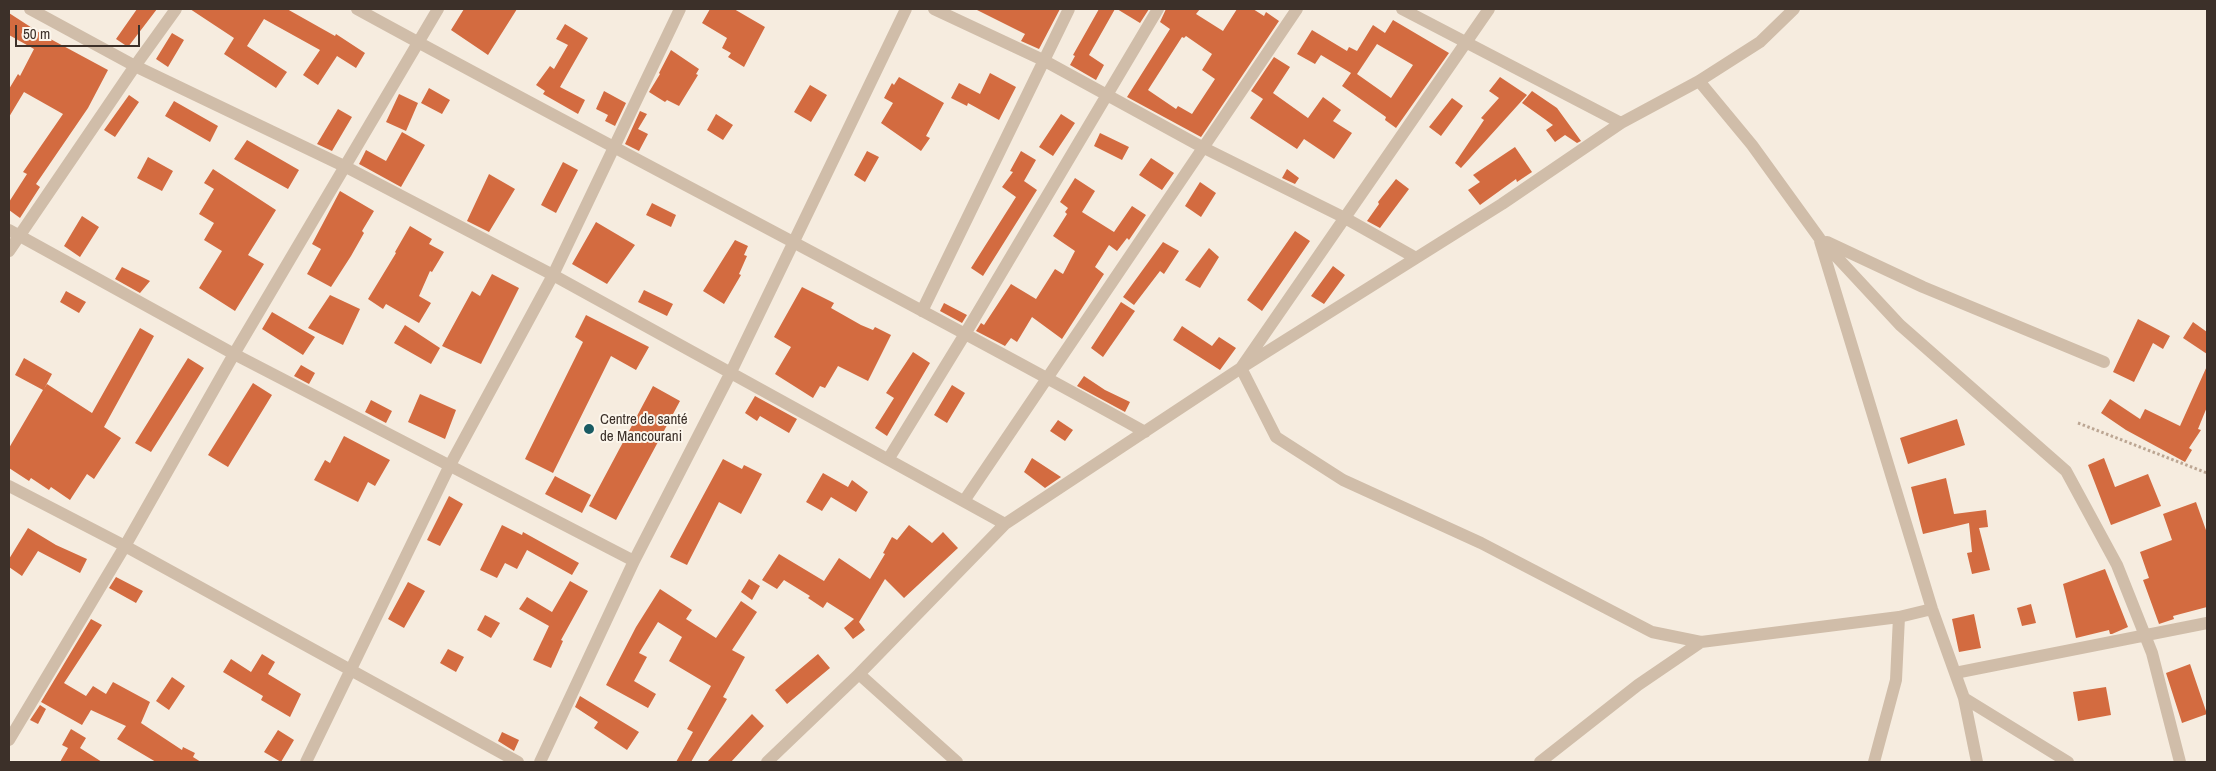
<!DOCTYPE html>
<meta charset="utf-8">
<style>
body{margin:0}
#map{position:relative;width:2216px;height:771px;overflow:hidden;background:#f6ecdf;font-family:"Archivo Narrow",sans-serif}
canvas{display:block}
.frame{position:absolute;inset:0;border:10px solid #3c3029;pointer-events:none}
.scale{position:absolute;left:15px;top:25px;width:125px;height:22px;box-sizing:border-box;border:2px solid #3c3029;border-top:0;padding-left:6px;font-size:15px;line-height:18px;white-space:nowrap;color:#3c3029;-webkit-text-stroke:4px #fcf6ec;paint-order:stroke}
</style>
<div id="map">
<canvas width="2216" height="771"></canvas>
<div class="frame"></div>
<div class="scale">50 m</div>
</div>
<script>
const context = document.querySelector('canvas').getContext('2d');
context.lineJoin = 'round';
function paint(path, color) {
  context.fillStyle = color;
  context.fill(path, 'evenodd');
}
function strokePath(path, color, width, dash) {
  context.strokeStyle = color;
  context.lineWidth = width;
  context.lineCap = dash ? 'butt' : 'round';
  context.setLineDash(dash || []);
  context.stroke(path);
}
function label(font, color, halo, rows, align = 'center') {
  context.font = font + ' "Archivo Narrow",sans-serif';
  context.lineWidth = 4;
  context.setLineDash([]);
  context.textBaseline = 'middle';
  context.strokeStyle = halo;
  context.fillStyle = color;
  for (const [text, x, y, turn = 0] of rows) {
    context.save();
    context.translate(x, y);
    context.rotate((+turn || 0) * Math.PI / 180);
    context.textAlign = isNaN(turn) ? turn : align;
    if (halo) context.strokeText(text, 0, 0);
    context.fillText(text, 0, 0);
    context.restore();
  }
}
const building = new Path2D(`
 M137 9H157L128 47 116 39Z
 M190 9H287L335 36 336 34 365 53 356 68 337 56 318 85 303 75 320 50 264 19 247 46 287 72 276 88 224 54 234 38Z
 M464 9H517L488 55 451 30Z
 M710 9H734L765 27 744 67 728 57 731 53 722 48 727 38 702 23Z
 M975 9H1060L1039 49 1021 41 1025 34Z
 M1099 9H1115L1089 55 1104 65 1096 80 1070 65 1075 56 1073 55Z
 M1117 9H1149L1140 23Z
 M1166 9H1200L1196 14 1223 31 1237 9H1253L1264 16 1266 12 1279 21 1201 137 1127 97 1170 29 1160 22ZM1186 36 1212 54 1202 70 1215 79 1192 114 1178 106 1176 109 1148 90 1182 37 1184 38Z
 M9 13 43 35 108 70 88 108 36 184 40 187 20 218 9 210V202L27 174 23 172 63 114 24 92 9 117V89L18 74 20 76 34 49 9 35Z
 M1393 20 1449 53 1396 128 1385 120 1386 117 1342 86 1351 73 1321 55 1315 64 1297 54 1312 30 1347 51 1349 47 1357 51 1373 25 1385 33ZM1377 44 1413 65 1391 98 1357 74Z
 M565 24 588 38 560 87 585 100 578 114 543 94 545 91 536 85 550 66 554 69 568 45 556 39Z
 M172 33 184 40 168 67 156 59Z
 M671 50 699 69 696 74 698 75 679 106 667 100 665 102 649 92 660 74 659 73Z
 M1274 57 1290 67 1273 93 1308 118 1323 97 1341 110 1333 121 1352 133 1334 159 1304 139 1297 149 1250 118 1263 99 1251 91Z
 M990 73 1016 87 999 120 968 103 967 106 951 98 959 83 980 94Z
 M899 77 944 103 926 136 930 138 921 151 881 123 893 103 884 98 892 83 894 85Z
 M1500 77 1527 95 1461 168 1455 163 1484 120 1481 118 1499 98 1489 91Z
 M810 85 827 95 811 122 794 112Z
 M429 88 450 100 442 114 421 103Z
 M604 91 626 103 615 126 605 121 608 115 596 109Z
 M1532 91 1557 108 1581 141 1577 143 1565 135 1555 142 1546 130 1553 125 1522 103Z
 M399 94 418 103 406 131 386 122Z
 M129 95 139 102 115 137 104 130Z
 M1452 98 1463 106 1441 136 1429 127Z
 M174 101 218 126 210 142 165 116Z
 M338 109 352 117 332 151 317 144Z
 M640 111 647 114 638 129 648 134 639 151 625 144Z
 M716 114 733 125 723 140 707 130Z
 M1061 114 1075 123 1053 156 1039 147Z
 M402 132 425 145 401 187 359 164 366 150 386 161Z
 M1100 133 1129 147 1122 160 1094 146Z
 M247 140 299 170 288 189 234 159Z
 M1515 147 1532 172 1517 182 1516 179 1480 205 1468 190 1480 182 1473 175Z
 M867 151 879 157 865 182 854 175Z
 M1021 151 1036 160 1024 181 1037 190 983 276 971 268 1016 197 1002 187 1013 172 1010 171Z
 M148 157 173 171 162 191 137 178Z
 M1151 158 1174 173 1162 190 1139 175Z
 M563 162 578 170 556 213 541 205Z
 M213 169 276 210 248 255 264 264 235 311 199 288 222 251 204 240 214 223 199 214 214 189 204 183Z
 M1287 169 1299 178 1295 184 1282 178Z
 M489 174 515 189 489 232 467 221Z
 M1075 178 1095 191 1082 212 1114 232 1132 206 1146 215 1129 240 1127 238 1117 251 1109 245 1095 267 1104 274 1062 339 1032 317 1017 342 1011 338 1005 346 976 331 981 323 984 325 1011 284 1036 299 1055 269 1063 274 1075 251 1053 236 1067 214 1065 212 1068 208 1060 202Z
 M1396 179 1409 189 1380 228 1367 221 1379 204 1378 202Z
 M1200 182 1216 193 1201 217 1185 206Z
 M340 191 374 211 362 231 364 233 351 256 331 287 307 274 321 249 312 244Z
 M652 203 676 215 671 227 646 215Z
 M82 216 99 227 80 257 64 246Z
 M596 222 635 245 607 284 572 264Z
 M410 226 432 239 429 244 444 252 432 272 430 271 419 296 431 303 419 323 386 304 383 309 368 299 396 253 395 252Z
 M1295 231 1310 241 1262 311 1247 300Z
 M735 240 748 246 744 255 747 256 739 274 741 275 724 304 703 291Z
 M1163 242 1179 251 1164 274 1160 271 1134 305 1123 297Z
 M1209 248 1219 257 1200 288 1185 280Z
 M1333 266 1345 275 1324 304 1311 296Z
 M122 267 150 281 140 293 115 279Z
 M492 274 519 288 481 364 442 346 472 291 480 296Z
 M802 287 834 303 831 308 861 325 873 330 875 327 891 335 868 381 838 366 825 388 820 386 813 398 775 374 791 347 774 337Z
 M644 290 673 304 667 316 638 302Z
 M66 291 86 302 79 313 60 302Z
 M330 295 360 309 343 345 308 328Z
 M1121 302 1135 311 1103 357 1091 348Z
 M944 303 967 315 962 323 940 311Z
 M272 312 315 337 303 355 262 329Z
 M586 315 649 347 636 370 611 356 553 473 525 459 583 342 575 337Z
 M2138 319 2170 336 2163 349 2153 343 2134 382 2113 372Z
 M2193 322 2207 332V354L2183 338Z
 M405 325 440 348 431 364 394 343Z
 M1182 326 1212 346 1219 337 1236 348 1220 370 1173 340Z
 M140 328 154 336 104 427 121 438 94 479 87 474 70 500 51 487 49 490 31 478 29 481 9 468V448L43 390 15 375 24 358 52 374 44 389 47 384 92 413Z
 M913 352 930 363 887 436 875 428 894 398 886 393Z
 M188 358 204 368 151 452 135 443Z
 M301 365 315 373 309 384 294 376Z
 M2207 366V407L2198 429 2201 430 2189 448 2192 450 2185 462 2126 430 2101 413 2110 399 2140 419 2145 409 2180 426Z
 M1084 376 1105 390 1130 402 1125 412 1077 386Z
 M253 383 272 395 228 467 208 455Z
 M952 385 965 393 947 423 934 415Z
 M653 386 680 401 616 520 589 506Z
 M420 394 456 410 445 439 408 422Z
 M755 396 797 419 789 433 760 416 757 421 745 413Z
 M371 400 392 411 386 423 365 412Z
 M1957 419 1965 445 1908 464 1900 438Z
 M1058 420 1073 430 1065 441 1050 431Z
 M344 436 390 460 375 486 368 482 358 502 314 480 325 460 330 463Z
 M1032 458 1061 477 1045 488 1024 472Z
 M2104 458 2115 487 2148 474 2161 506 2111 525 2088 465Z
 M723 459 742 469 744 465 762 474 741 514 719 502 687 565 670 557Z
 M823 473 848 487 852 480 868 492 856 512 831 497 822 511 806 502Z
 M555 476 591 495 582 513 545 494Z
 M1946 478 1954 514 1986 510 1988 527 1979 528 1990 570 1972 574 1967 553 1972 552 1969 523 1923 534 1911 487Z
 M449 496 463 504 440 546 427 540Z
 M2196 502 2207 533V607L2173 616 2174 619 2159 624 2143 580 2149 578 2140 552 2172 540 2163 514Z
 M502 525 522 535 523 532 579 563 572 575 527 550 517 569 505 563 497 578 480 570Z
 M909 525 932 543 943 532 958 548 904 598 885 579 859 622 865 630 853 639 844 628 854 619 827 602 823 608 808 598 810 596 784 580 777 589 762 580 779 554 824 581 839 558 870 579 885 554 883 553 892 537 897 540Z
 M28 528 56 545 87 559 80 573 38 551 22 576 9 567V559Z
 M2105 569 2128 627 2112 634H2110L2109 630 2076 638 2063 584Z
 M116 577 143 591 136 603 109 588Z
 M749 579 760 586 752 600 741 592Z
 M570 581 588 591 561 640 563 641 551 668 533 660 549 626 519 609 527 597 552 612Z
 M408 582 425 591 404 628 388 619Z
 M660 589 692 610 686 619 716 638 741 601 757 612 732 650 745 657 723 697 727 699 691 762H676L693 732 687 729 711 686 669 661 682 637 658 622 639 653 647 657 634 681 656 694 648 708 606 685 636 627Z
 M2031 604 2036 623 2022 626 2017 608Z
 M1974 614 1981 648 1959 652 1952 619Z
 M485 615 500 623 491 638 477 630Z
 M91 619 102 625 64 683 86 696 93 686 106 694 113 682 150 702 141 723 182 750 183 747 195 753 193 757 201 762H156L117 739 126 726 91 710 82 725 41 702Z
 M448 649 464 657 456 672 440 663Z
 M262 654 275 662 268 674 301 694 290 717 261 700 263 696 223 672 231 659 251 672Z
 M818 654 830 668 787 704 775 690Z
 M2190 664 2207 714 2182 723 2166 673Z
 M172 677 185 686 169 710 156 701Z
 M2106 687 2111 715 2078 721 2073 692Z
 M580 696 639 732 627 750 594 728 598 722 575 707Z
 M40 705 46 709 38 724 30 720Z
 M752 714 764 726 731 762H707Z
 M71 729 86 738 80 748 102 762H60L68 748 62 745Z
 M278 730 294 740 281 762 264 752Z
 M502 732 519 740 514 751 498 741Z`);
const path = new Path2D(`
 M2078 423 2207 473`);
const minor = new Path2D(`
 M30 9 135 66 346 167 553 275 1005 524
 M357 9C618 152 884 287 1145 432
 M934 9 1043 60 1202 147 1345 218 1416 258
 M1402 9 1621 123
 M1489 9 1241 368 1276 437 1343 480 1481 543 1652 632 1701 642 1899 617 1932 609
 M1699 81 1752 145 1820 239 1900 325 2066 471 2117 565 2152 653 2180 762
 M9 230 234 354 634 561
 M1820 241 1932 609 1964 698 1977 762
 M1827 242 1923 287 2104 362
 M9 251 135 66 176 9
 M922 311 1069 9
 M889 458 965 334 1158 9
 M9 486 125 546 518 762
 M964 501 1297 9
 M1955 673 2207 623
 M859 674 957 762
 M1964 698 2068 762
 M9 740 125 546 234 354 438 9
 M306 762 449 467 553 275 680 9
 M540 762 634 561 731 372 906 9
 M767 762 859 674 1005 524 1241 368 1502 204 1621 123 1699 81 1760 42 1794 9
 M1540 762 1638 685 1701 642
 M1874 762 1896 680 1899 617`);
const markers = [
 [589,429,6,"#195b63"]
];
const poiNames = [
 ["Centre de santé",600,420],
 ["de Mancourani",600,437]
];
paint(building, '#d36b40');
strokePath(path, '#bca693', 3, [2.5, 2.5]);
strokePath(minor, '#d0bda9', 12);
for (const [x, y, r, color] of markers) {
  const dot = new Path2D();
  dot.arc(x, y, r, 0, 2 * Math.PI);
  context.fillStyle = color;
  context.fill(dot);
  strokePath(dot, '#fcf6ec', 2);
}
label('15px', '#3c3029', '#fcf6ec', poiNames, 'left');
</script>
